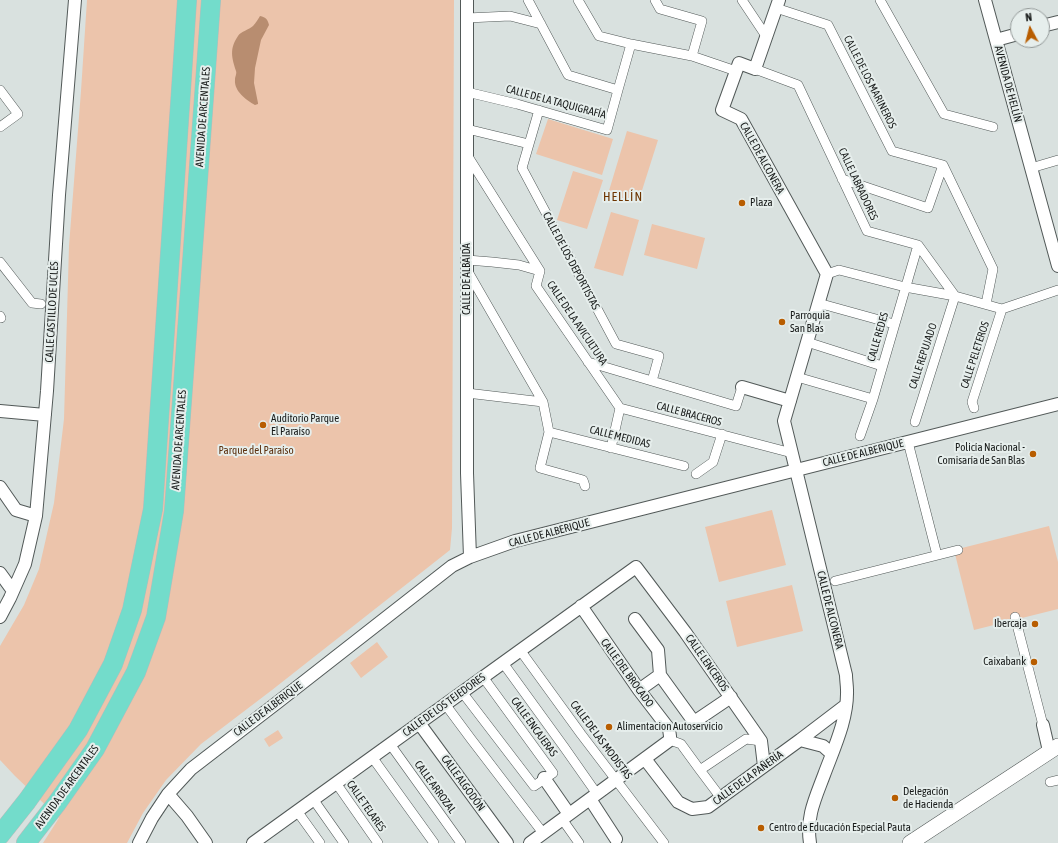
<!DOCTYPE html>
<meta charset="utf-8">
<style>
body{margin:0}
#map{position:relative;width:1058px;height:843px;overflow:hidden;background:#d9e1df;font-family:"Asap Condensed",sans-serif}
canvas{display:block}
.north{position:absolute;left:1010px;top:8px;width:40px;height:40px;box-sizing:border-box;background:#e6eeec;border:1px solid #939998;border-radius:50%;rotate:353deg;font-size:11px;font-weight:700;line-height:16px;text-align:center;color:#171a19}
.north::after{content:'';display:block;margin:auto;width:14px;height:18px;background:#b85d00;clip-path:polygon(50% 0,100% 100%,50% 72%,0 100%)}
</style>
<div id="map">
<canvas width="1058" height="843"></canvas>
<div class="north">N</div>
</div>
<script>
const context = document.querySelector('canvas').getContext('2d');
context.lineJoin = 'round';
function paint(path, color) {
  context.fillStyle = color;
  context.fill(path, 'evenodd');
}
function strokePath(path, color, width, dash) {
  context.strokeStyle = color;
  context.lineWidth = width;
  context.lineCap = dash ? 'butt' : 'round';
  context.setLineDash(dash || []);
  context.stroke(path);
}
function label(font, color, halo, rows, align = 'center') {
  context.font = font + ' "Asap Condensed",sans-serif';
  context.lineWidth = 4;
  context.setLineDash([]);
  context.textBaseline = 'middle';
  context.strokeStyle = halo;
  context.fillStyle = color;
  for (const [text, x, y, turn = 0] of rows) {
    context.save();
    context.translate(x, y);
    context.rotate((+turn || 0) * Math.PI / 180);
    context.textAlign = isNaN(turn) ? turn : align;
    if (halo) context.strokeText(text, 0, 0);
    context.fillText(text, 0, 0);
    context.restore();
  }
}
const green = new Path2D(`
 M87 0H454L452 528 450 550 272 690 201 744 166 780 143 813 127 843H43L59 818 15 776 0 760V646L24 605 39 569 54 503 64 419 69 246 81 91Z
 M548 119 613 139 602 175 536 154Z
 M627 131 658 140 638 203 608 194Z
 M573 171 603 180 587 229 557 220Z
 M611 212 639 220 623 276 594 268Z
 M652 224 705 238 697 269 644 255Z
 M772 510 786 565 719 582 705 527Z
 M1049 526 1058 562V609L974 630 954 550Z
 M792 585 803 631 737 647 726 601Z
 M377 642 388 657 361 678 350 663Z
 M278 730 283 738 269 747 264 739Z`);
const water = new Path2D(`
 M260 16C266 17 268 20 269 25L261 40 255 68 254 83 258 103V104L255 105C246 100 234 91 235 80 235 76 237 74 236 71 232 58 229 49 238 36 241 31 249 30 253 26 256 23 258 19 260 16Z`);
const pedestrian = new Path2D(`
 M578 0 599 36 631 44
 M655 0 660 9 702 21 692 56
 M742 0 766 36
 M880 0 944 114 993 127
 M776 8 828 25 892 151 943 165 993 269 986 304
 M467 18 510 16 541 24
 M755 69 798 85 867 231 918 245 955 296 915 422
 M0 90 18 114 0 127
 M618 90 631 44 692 56 736 71
 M467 92 517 104 607 130 618 90 568 75 528 0
 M539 110 522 168 616 344 659 356 652 381
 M467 129 529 144
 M467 155 540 271
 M1031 168 1058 160
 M842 179 928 208 943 165
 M467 260 492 262 519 265 540 271 536 286 620 408
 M0 262 32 303 41 304
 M467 270 543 402 549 432 540 468 583 480 585 486
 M827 274 839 270 905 287 955 296 1002 309 1058 290
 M818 303 894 324
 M0 316 1 318H0
 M807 342 882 366
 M588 362 736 406 742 387
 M797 377 873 399
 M467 393 543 402
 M974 408 972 402 1002 309
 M549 432 684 466
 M860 436 873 399 918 245
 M908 442 937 555
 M611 448 620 408 792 453
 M696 474 713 462 722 434
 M835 581 958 550
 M1015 617 1043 725
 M520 650 581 734 664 843
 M503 663 564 747 597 794
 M462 692 534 786 553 773 483 677
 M445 704 471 739 543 833
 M670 740 681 744 700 770
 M390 744 461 843
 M372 757 434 843
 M1050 782 1058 780
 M336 783 378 843
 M721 798 700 770 746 739 761 741
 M313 799 344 843
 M297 811 320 843
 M562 819 579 843`);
const minor = new Path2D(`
 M467 0V473L470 557
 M779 0 755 69 739 63 722 110 741 119 827 274 784 421 846 675C846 680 847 685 847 690 848 719 834 748 824 775 815 799 806 817 810 843
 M985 0 1058 266
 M1042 26 1058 22
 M996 40 1018 34
 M742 387 790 401
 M0 411 45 415
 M0 487 16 510 36 516
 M0 573 13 591
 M0 617 10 598 25 564 36 516 47 391 59 195 75 0
 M635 619 658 650 660 675 639 690
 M660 675 694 722 731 697
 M419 723 507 843
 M1043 725 1049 751
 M800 740 846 705
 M645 759 678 802 692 809 708 807 800 740 823 746 832 754
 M544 778 569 814
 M168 794 187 816 206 843
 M590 799 616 839
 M139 843 152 818 168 794 191 769 278 702 452 566 470 557 515 541 1058 404
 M253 843 636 567 685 632 761 741 764 766
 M530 843 670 740V736L669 729 639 690 581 606`);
const tertiary = new Path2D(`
 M910 843 1058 746`);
const primary = new Path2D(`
 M0 835 27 801 78 730 113 664 132 610 153 509 187 0
 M26 843 57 803 95 749 136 672 156 617 174 511 211 0`);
const markers = [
 [742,203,4,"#b85d00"],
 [782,322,4,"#b85d00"],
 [263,425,4,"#b85d00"],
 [1033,454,4,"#b85d00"],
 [1035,624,4,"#b85d00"],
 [1034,662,4,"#b85d00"],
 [609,727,4,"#b85d00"],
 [895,798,4,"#b85d00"],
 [761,828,4,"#b85d00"]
];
const streetNames = [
 ["CALLE DE LOS MARINEROS",870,82,63],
 ["AVENIDA DE HELLÍN",1008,84,75],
 ["CALLE DE LA TAQUIGRAFÍA",556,102,15],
 ["AVENIDA DE ARCENTALES",203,117,-86],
 ["CALLE DE ALCONERA",762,158,61],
 ["CALLE LABRADORES",858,184,65],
 ["CALLE DE LOS DEPORTISTAS",571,261,62],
 ["CALLE DE ALBAIDA",467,279,-90],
 ["CALLE CASTILLO DE UCLÉS",52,312,-87],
 ["CALLE DE LA AVICULTURA",577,323,56],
 ["CALLE REDES",878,337,-74],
 ["CALLE PELETEROS",975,355,-72],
 ["CALLE REPUJADO",923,356,-72],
 ["CALLE BRACEROS",689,414,15],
 ["CALLE MEDIDAS",620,437,14],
 ["AVENIDA DE ARCENTALES",179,440,-86],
 ["CALLE DE ALBERIQUE",863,453,-14],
 ["CALLE DE ALBERIQUE",549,533,-15],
 ["CALLE DE ALCONERA",830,610,76],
 ["CALLE LENCEROS",707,663,55],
 ["CALLE DEL BROCADO",627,673,54],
 ["CALLE DE LOS TEJEDORES",444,705,-36],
 ["CALLE DE ALBERIQUE",268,709,-37],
 ["CALLE ENCAJERAS",534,727,54],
 ["CALLE DE LAS MODISTAS",601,740,53],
 ["CALLE DE LA PAÑERÍA",748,778,-36],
 ["CALLE ALGODÓN",463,783,54],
 ["AVENIDA DE ARCENTALES",67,787,-54],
 ["CALLE ARROZAL",435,787,54],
 ["CALLE TELARES",366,806,55]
];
const poiNames = [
 ["Plaza",750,203],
 ["Parroquia",790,316],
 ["San Blas",790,329],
 ["Auditorio Parque",271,419],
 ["El Paraíso",271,432],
 ["Policía Nacional -",1025,448,"right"],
 ["Comisaría de San Blas",1025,461,"right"],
 ["Ibercaja",1027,624,"right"],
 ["Caixabank",1026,662,"right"],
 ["Alimentacion Autoservicio",617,727],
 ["Delegación",903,792],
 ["de Hacienda",903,805],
 ["Centro de Educación Especial Pauta",769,828]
];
const parkNames = [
 ["Parque del Paraíso",256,451]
];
const quarterNames = [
 ["HELLÍN",623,197]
];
paint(green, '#ecc4ab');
paint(water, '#b88d70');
strokePath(pedestrian, '#525958', 10);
strokePath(minor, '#525958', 14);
strokePath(tertiary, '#525958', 16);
strokePath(primary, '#b9baba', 20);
strokePath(pedestrian, '#fff', 9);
strokePath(minor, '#fff', 12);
strokePath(tertiary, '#fff', 15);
strokePath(primary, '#73dccb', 19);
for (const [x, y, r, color] of markers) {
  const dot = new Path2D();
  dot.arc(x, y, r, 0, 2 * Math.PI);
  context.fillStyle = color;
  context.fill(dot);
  strokePath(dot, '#e6eeec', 1.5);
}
label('11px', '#171a19', '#e6eeec', streetNames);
label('11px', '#171a19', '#e6eeec', poiNames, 'left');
label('11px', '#5c310f', '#e6eeec', parkNames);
context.letterSpacing = '1px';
label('13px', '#6d3400', '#e6eeec', quarterNames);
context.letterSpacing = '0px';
</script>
